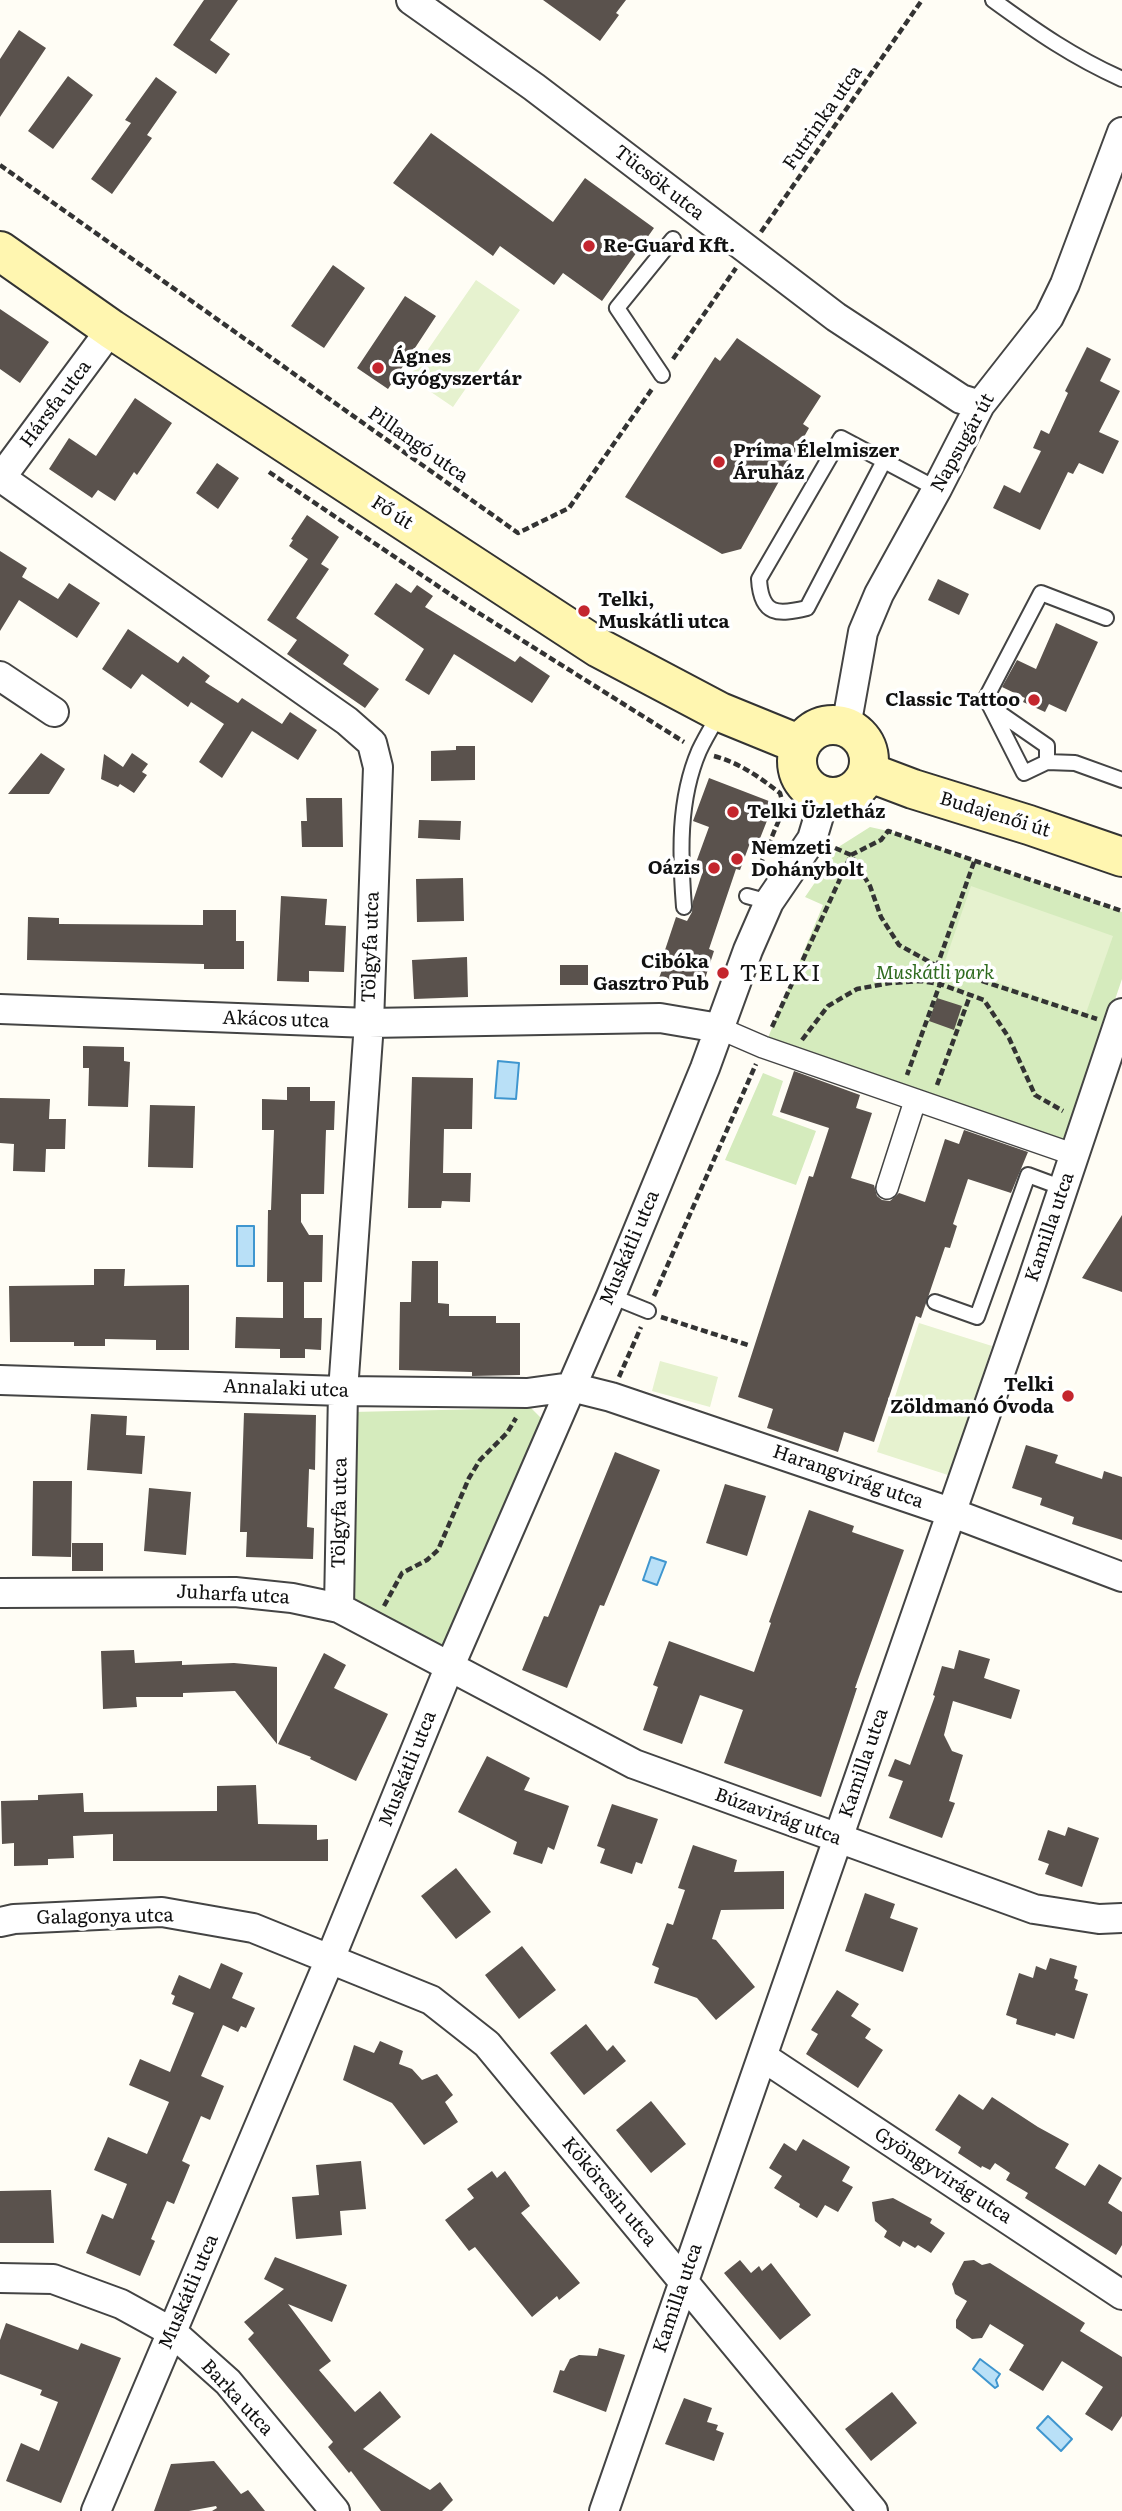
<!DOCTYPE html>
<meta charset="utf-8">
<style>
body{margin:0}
canvas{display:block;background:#fffdf5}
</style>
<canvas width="1122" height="2511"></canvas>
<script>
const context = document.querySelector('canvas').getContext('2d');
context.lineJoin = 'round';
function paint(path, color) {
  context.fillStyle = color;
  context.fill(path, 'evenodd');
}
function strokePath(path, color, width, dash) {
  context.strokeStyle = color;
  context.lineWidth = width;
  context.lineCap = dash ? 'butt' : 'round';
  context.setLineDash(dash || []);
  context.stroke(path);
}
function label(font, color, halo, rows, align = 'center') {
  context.font = font + ' Literata,serif';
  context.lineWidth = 7;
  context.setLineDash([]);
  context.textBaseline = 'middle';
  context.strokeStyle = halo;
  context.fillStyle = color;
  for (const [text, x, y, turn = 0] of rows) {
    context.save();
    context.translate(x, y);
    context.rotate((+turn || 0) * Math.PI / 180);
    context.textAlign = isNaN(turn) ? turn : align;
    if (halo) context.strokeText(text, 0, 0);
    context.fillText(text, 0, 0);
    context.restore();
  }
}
const green = new Path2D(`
 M870 827 888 831 1122 912V979L1066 1144 767 1040 823 905 805 897 840 846Z
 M763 1073 783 1081 772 1115 816 1131 796 1185 725 1160Z
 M531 1408 547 1424 446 1653 350 1600 352 1412Z`);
const pitch = new Path2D(`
 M476 280 520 310 453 407 409 377Z
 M971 886 1113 936 1086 1013 944 964Z
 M919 1323 992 1346 951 1476 877 1452Z
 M660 1361 718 1377 710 1407 652 1391Z`);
const water = new Path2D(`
 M498 1061 519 1063 516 1099 495 1098Z
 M237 1226H254V1266H237Z
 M651 1557 666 1562 657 1585 643 1580Z
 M980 2359 1000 2374 996 2380 998 2386 995 2388 973 2369Z
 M1048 2416 1072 2439 1061 2451 1037 2428Z`);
const building = new Path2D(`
 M204 0H238L210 40 230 54 216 74 173 45Z
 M543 0H626L616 13 619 15 600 41Z
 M19 30 46 48 0 117V59Z
 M68 76 93 95 53 149 28 131Z
 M156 77 177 92 147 135 152 138 112 194 91 179 131 123 125 120Z
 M431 133 553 222 585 178 654 228 602 301 563 273 554 285 500 246 493 256 393 183Z
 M333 265 365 288 324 348 291 326Z
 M405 296 436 316 388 389 357 368Z
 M0 309 49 342 20 383 0 369Z
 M737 338 821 396 803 424 809 428 741 549 722 554 625 497 715 357 720 361Z
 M1087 347 1111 359 1100 381 1120 391 1099 432 1119 441 1103 474 1079 463 1073 474 1068 472 1040 530 993 508 1004 485 1020 493 1041 451 1033 448 1041 430 1049 434 1068 393 1065 391Z
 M135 398 172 423 137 475 134 472 115 501 98 490 92 498 49 469 69 438 96 456Z
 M217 463 239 478 218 509 196 493Z
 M307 515 339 537 321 564 329 569 296 618 349 655 343 664 379 689 365 708 287 654 297 640 267 620 308 559 289 546 293 540 291 539Z
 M0 551 27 568 22 577 58 599 69 583 100 603 77 638 19 600 0 631Z
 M938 579 969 594 959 615 928 600Z
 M396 583 411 593 417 585 433 596 425 607 515 662 520 656 550 676 532 703 454 654 429 695 405 680 424 649 374 614Z
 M1056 623 1098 642 1066 712 1049 704 1045 712 1023 702 1025 698 1002 687 1017 660 1036 669Z
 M128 629 178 663 183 656 210 676 205 682 238 703 242 698 282 724 290 712 317 730 298 760 252 731 222 778 199 762 224 724 191 702 188 707 142 674 131 689 102 669Z
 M456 746H475V780L431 781V751L456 750Z
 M41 753 65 769 49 794H8Z
 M132 753 148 764 142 772 147 775 134 793 120 784 118 787 101 779 104 754 123 767Z
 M709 778 774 803 757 846 750 843 740 870 736 869 709 949 714 951 703 985 691 980 687 989 659 978 669 951 665 950 676 917 687 921 692 912 693 901 703 871 694 868 709 827 693 821Z
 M306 798H342L343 847H302L301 821H307Z
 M419 820 461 821 460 840 418 838Z
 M463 878 464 921 417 922 416 879Z
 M281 896 327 899 325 925 346 926 344 972 309 971V982L277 981Z
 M203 910H236V941H244V969H204V964L27 960 28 917 59 918V924L203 925Z
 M467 957 468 997 414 999 412 960Z
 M560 965H588V985H560Z
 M937 998 962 1006 954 1030 929 1021Z
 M83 1046 124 1047V1061L130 1062 128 1107 88 1106 89 1068H83Z
 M794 1071 860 1095 856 1108 872 1113 851 1178 874 1185 877 1196 882 1200 890 1201 899 1193 925 1202 945 1139 959 1144 964 1130 1028 1152 1011 1193 968 1179 953 1224 957 1226 950 1248 945 1247 921 1318 916 1316 874 1442 844 1432 838 1452 767 1428 773 1409 738 1397 809 1176 813 1177 829 1128 780 1112Z
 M412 1077 473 1078 472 1129H444L443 1173H471L470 1202 442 1201 441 1208H408Z
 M287 1087H310V1101H335L334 1130H326L324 1194H301V1222L309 1235H323L322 1282H304V1318H322L321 1350 305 1349V1358H280V1349L235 1348 236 1317 283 1318V1282H267L268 1210H271L274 1130H262V1099L287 1100Z
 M0 1098 50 1099 49 1119H66L65 1149H46L45 1172 13 1171 14 1144 0 1143Z
 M150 1105 195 1106 193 1168 148 1167Z
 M1122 1215V1292L1082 1278Z
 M412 1261H438V1303L449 1304V1316H496V1323H520V1375L472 1376V1372L399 1370 400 1302H411Z
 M94 1269H125L124 1286 189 1285V1350H156V1340L105 1339V1346H74V1342H10L9 1286 94 1285Z
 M244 1413 316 1415 315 1470 309 1469 307 1527 314 1528 313 1559 246 1557 247 1532H240Z
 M91 1414 127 1416 126 1435 145 1436 142 1474 87 1470Z
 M1026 1445 1058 1455 1055 1463 1102 1479 1104 1471 1122 1477V1540L1072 1524 1074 1517 1040 1505 1042 1498 1012 1488Z
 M615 1452 660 1470 604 1606 600 1605 567 1688 522 1670 544 1616 548 1617Z
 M33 1481H72L71 1557 32 1556Z
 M725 1484 766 1496 747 1556 706 1543Z
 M149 1488 191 1492 186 1555 144 1551Z
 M809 1510 854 1526 852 1532 904 1550 855 1688H857L821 1797 724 1763 743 1710 700 1695 682 1744 643 1730 658 1687 653 1685 669 1641 754 1672 771 1623 769 1622Z
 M72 1543H103V1571H72Z
 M134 1650 135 1663 182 1661V1665L234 1663 277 1667V1744L235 1691 183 1693V1697H136L137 1707 103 1709 101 1651Z
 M959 1650 990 1659 984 1678 1020 1690 1011 1719 953 1701 944 1735 952 1751 963 1755 949 1801 955 1803 942 1838 889 1818 903 1781 888 1776 895 1759 910 1765 935 1696 933 1695 942 1666 954 1669Z
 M324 1653 346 1665 334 1688 388 1714 356 1781 310 1759 311 1757 278 1744Z
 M487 1756 530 1778 524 1790 569 1806 554 1850 548 1847 542 1864 513 1854 517 1842 458 1812Z
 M256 1785 258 1824 317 1825V1840L328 1839V1861H113V1834L73 1836 74 1858 48 1859V1865L14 1866V1843L2 1844 1 1801 38 1800V1795L83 1793 84 1812 217 1811V1786Z
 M612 1804 658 1819 642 1864 636 1862 632 1874 600 1863 605 1849 597 1846Z
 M1068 1827 1099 1838 1082 1887 1045 1874 1049 1864 1038 1860 1048 1830 1065 1836Z
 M693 1845 737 1860 734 1872 784 1871V1909L721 1910 712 1939 716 1940 755 1987 716 2020 697 1998 654 1983 659 1968 652 1965 667 1923 673 1925 685 1890 678 1888Z
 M456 1868 491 1912 456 1939 421 1896Z
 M865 1893 895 1904 890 1918 918 1928 903 1972 845 1951Z
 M522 1946 556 1990 519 2019 485 1975Z
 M1050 1958 1077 1966 1074 1978 1078 1980 1075 1990 1088 1994 1074 2039 1056 2033 1055 2036 1016 2024 1017 2019 1006 2015 1019 1973 1033 1978 1036 1966 1046 1970Z
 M221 1963 243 1973 232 1998 255 2008 246 2028 241 2026 238 2032 223 2025 201 2076 224 2086 210 2120 201 2116 182 2161 190 2165 174 2204 167 2201 151 2239 155 2241 140 2276 86 2253 102 2214 113 2219 127 2184 94 2170 108 2137 147 2154 169 2102 129 2085 140 2059 170 2072 194 2013 172 2004 175 1996 171 1994 179 1975 210 1989Z
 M837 1990 859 2004 851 2016 871 2029 865 2038 883 2050 858 2088 806 2054 818 2034 811 2030Z
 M586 2024 607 2051 613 2045 626 2061 584 2095 550 2053Z
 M380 2041 403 2051 399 2064 412 2069 422 2080 437 2074 453 2095 445 2102 458 2122 424 2145 392 2103 343 2080 354 2045 374 2053Z
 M959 2094 983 2110 992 2097 1038 2127 1069 2144 1055 2168 1085 2186 1099 2164 1122 2178 1108 2203 1122 2212V2245L1116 2255 1025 2198 1028 2193 1006 2180 1010 2173 995 2163 990 2170 982 2166 981 2168 958 2153 961 2147 935 2130Z
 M651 2101 686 2144 651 2173 616 2130Z
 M803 2139 850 2167 842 2181 853 2187 838 2212 825 2205 817 2218 799 2207 800 2204 774 2188 782 2176 769 2168 784 2143 796 2151Z
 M361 2161 366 2209 340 2211 342 2235 296 2239 292 2197 319 2195 316 2165Z
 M492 2171 497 2178 505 2171 530 2206 521 2213 580 2283 559 2300 557 2296 532 2317 475 2247 469 2251 445 2220 474 2198 467 2189Z
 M51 2190 54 2243H0V2191Z
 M893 2198 932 2219 930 2223 945 2233 931 2253 918 2245 915 2248 903 2241 900 2247 884 2237 887 2231 875 2221 872 2202Z
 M275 2257 347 2285 332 2322 288 2304 331 2361 319 2370 355 2412 380 2391 401 2417 363 2449 430 2490 440 2482 453 2500 442 2511H381L351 2471 349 2473 328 2447 333 2442 248 2339 254 2333 244 2322 284 2289 264 2279Z
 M740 2260 751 2273 759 2266 762 2271 771 2263 811 2315 780 2340 724 2273Z
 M974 2260 982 2265 990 2263 1085 2323 1080 2331 1122 2357V2416L1112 2431 1085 2414 1103 2387 1062 2361 1043 2391 1009 2370 1024 2345 990 2324 982 2338 972 2339 956 2328V2320L967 2301 955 2294 952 2284 964 2261Z
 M6 2323 78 2350 81 2343 121 2358 61 2503 6 2481 21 2443 39 2451 58 2402 40 2395 42 2390 0 2374V2340Z
 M599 2348 625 2355 606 2412 553 2392 560 2370 564 2371 570 2359 579 2355 597 2356Z
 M892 2392 917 2423 871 2461 845 2429Z
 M684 2398 712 2408 707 2422 718 2425 716 2430 724 2433 714 2461 665 2444Z
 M214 2461 241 2494 248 2490 265 2511H212L217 2508 216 2506 189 2511H154L171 2464Z`);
const path = new Path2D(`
 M0 165 518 533 569 508 652 389
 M761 232 922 0
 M673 359 736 268
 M269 472 466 605 684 742
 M714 756C740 763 759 777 780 793L784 808 758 870
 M835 848 851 855 870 886 881 917 899 945 937 966 940 984 907 1075
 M974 862 937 966 1097 1019
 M772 1027 851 855 881 840 888 831 1122 911
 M802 1040 828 1006 857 989 890 983 921 981 940 984 984 1000 1009 1038 1035 1095 1063 1111
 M937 1085 971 993
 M654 1296 756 1064
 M661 1317 748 1345
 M619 1377 641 1327
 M384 1606 402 1573 427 1560 438 1550 469 1478 480 1460 507 1433 516 1418`);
const service = new Path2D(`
 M993 0C1037 32 1073 57 1122 79
 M662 375 617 308 673 239
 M884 461 807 608C778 615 761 616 759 579L841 438 937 489
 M1106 618 1041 593 986 698 1024 773 1047 762 1075 763 1122 780
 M995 710 1047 746V762
 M747 896 769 902
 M684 907C680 855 678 800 699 751 705 738 713 725 720 713
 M611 1296 648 1311
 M935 1302 977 1317 1028 1175 1063 1188`);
const pedestrian = new Path2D(`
 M719 1028 763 1047 1075 1155
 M887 1188 915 1101`);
const minor = new Path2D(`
 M411 0 534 87 836 317 961 399 980 405
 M0 477 347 721 372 743 378 767 369 1023 343 1391 339 1608
 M0 479 111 329
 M0 676 54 712
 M846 727 863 632 879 594 937 489 980 405 1049 317 1065 284 1122 132
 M0 1009 369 1023 660 1018 719 1028
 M0 1380 343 1391 527 1393 571 1387 611 1397 950 1512 1122 1577
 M0 1593 235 1592 292 1598 339 1608 634 1764 1034 1909 1099 1919 1122 1918
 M0 1922 14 1919 162 1912 253 1928 431 2000 487 2044 873 2511
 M763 2057 1122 2295
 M0 2278 53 2279 121 2304 172 2332 228 2382 335 2511
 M96 2511 330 1959 449 1668 611 1296 705 1068 748 950 769 902 812 839 825 796
 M604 2511 1032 1281 1122 1013`);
const secondary = new Path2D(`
 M0 251 111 329 599 648 720 712 801 745
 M797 761a36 36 0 1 1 72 0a36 36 0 1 1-72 0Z
 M868 772 913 789 1029 825 1122 857`);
const markers = [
 [589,246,7,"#c4262e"],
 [378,368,7,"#c4262e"],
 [719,462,7,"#c4262e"],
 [584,611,7,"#c4262e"],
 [1034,700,7,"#c4262e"],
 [733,812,7,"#c4262e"],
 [737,859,7,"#c4262e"],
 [714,868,7,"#c4262e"],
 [723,973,7,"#c4262e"],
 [1068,1396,7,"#c4262e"]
];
const streetNames = [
 ["Futrinka utca",823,118,-55],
 ["Tücsök utca",659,183,38],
 ["Hársfa utca",56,404,-53],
 ["Napsugár út",963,443,-61],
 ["Pillangó utca",418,445,35],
 ["Fő út",392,513,33],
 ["Budajenői út",995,815,17],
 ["Tölgyfa utca",371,947,-88],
 ["Akácos utca",276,1020,2],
 ["Kamilla utca",1050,1227,-71],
 ["Muskátli utca",630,1248,-67],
 ["Annalaki utca",286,1389,2],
 ["Harangvirág utca",848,1477,19],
 ["Tölgyfa utca",340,1513,-89],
 ["Juharfa utca",233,1595,3],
 ["Kamilla utca",864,1763,-71],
 ["Muskátli utca",408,1769,-68],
 ["Búzavirág utca",778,1817,20],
 ["Galagonya utca",105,1917,-1],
 ["Gyöngyvirág utca",943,2176,33],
 ["Kökörcsin utca",609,2192,50],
 ["Muskátli utca",189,2292,-67],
 ["Kamilla utca",678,2298,-71],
 ["Barka utca",237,2398,47]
];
const poiNames = [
 ["Re-Guard Kft.",603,246],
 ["Ágnes",392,357],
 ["Gyógyszertár",392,379],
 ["Príma Élelmiszer",733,451],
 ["Áruház",733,473],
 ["Telki,",598,600],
 ["Muskátli utca",598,622],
 ["Classic Tattoo",1020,700,"right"],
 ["Telki Üzletház",747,812],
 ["Nemzeti",751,848],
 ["Dohánybolt",751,870],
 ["Oázis",700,868,"right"],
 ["Cibóka",709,962,"right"],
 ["Gasztro Pub",709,984,"right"],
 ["Telki",1054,1385,"right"],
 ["Zöldmanó Óvoda",1054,1407,"right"]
];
const parkNames = [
 ["Muskátli park",935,973]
];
const quarterNames = [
 ["TELKI",781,974]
];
paint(green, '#d5ebbd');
paint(pitch, '#e6f2cf');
paint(water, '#b9e0f7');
strokePath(water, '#3f96cf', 2);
paint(building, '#5a524d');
strokePath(service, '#444', 18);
strokePath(pedestrian, '#444', 24);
strokePath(minor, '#444', 32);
strokePath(secondary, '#333', 42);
strokePath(path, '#333', 4.5, [7, 3.5]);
strokePath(service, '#fff', 14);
strokePath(pedestrian, '#fff', 21);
strokePath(minor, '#fff', 28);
strokePath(secondary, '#fff6b0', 38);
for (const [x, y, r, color] of markers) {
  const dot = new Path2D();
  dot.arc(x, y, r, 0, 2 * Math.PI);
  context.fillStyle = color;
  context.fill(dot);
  strokePath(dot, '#fff', 2.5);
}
label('19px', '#111', '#fff', streetNames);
label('bold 19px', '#111', '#fff', poiNames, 'left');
label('italic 19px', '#2f6b1f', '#fff', parkNames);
context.letterSpacing = '2px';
label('23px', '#111', '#fff', quarterNames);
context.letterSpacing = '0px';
</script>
